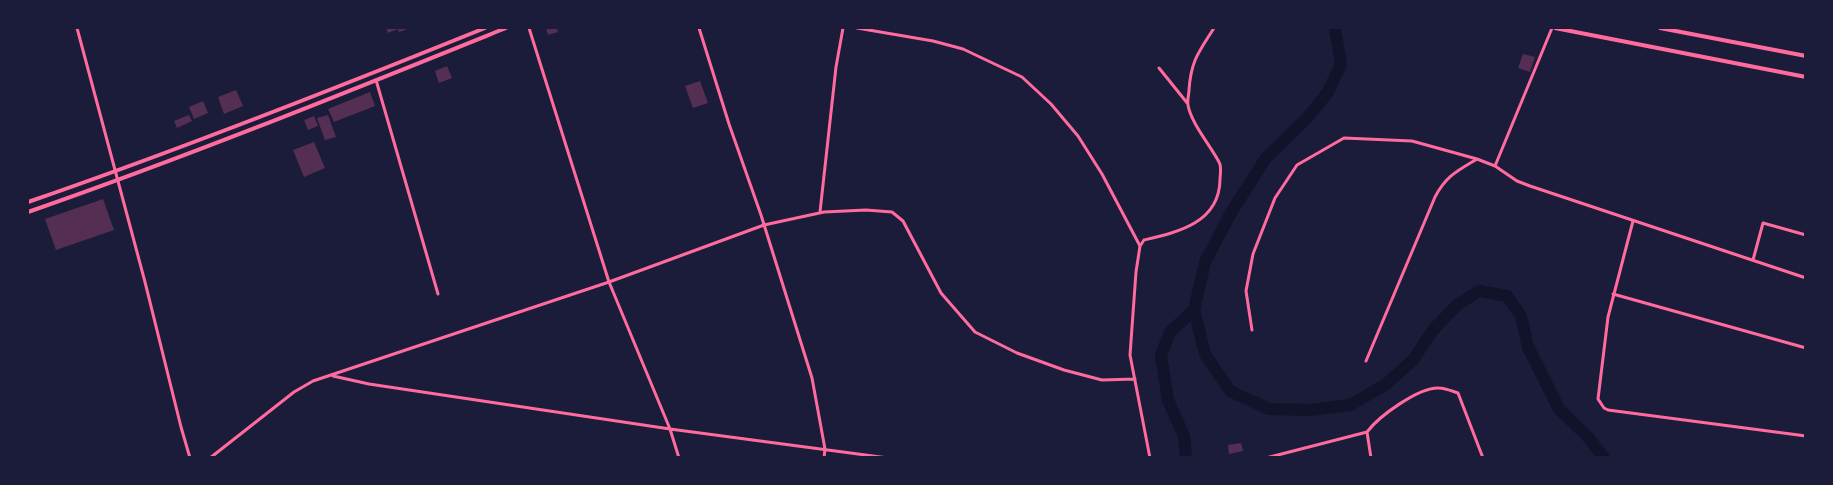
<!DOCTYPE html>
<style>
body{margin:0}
#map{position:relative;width:1833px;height:485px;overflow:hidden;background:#1b1b3a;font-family:Manrope,sans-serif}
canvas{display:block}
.frame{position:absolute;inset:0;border:29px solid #1b1b3a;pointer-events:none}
</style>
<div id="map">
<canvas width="1833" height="485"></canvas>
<div class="frame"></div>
</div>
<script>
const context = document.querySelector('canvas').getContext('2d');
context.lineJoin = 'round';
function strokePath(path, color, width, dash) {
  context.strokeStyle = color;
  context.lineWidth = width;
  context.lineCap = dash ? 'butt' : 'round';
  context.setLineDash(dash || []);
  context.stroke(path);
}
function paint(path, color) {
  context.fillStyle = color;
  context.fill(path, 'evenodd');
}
const river = new Path2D(`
 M1335 28 1341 64 1328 92 1308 117 1266 158 1232 211 1205 262 1194 310 1205 354 1230 391 1269 409 1311 410 1350 405 1385 385 1413 360 1433 330 1457 305 1479 291 1507 296 1521 316 1528 347 1559 409 1588 437 1604 458
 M1186 458 1184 436 1168 400 1161 355 1170 332 1194 310`);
const building = new Path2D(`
 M386 28H410L399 32 398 29 388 33Z
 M546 28H557L558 32 548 35Z
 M1523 54 1535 57 1530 72 1518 68Z
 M447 66 452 78 439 83 435 71Z
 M700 81 708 103 693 108 685 86Z
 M236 90 243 106 224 114 218 97Z
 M370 92 375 106 334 122 328 109Z
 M203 101 208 113 194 119 189 107Z
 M189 115 192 121 177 128 174 121Z
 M328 115 336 137 325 140 317 118Z
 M314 116 318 126 308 130 304 120Z
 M314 142 325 168 304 177 293 150Z
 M103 199 114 230 56 250 45 219Z
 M1241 443 1243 451 1229 454 1228 445Z`);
const minor = new Path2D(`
 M77 28 145 282 181 427 190 458
 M529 28 609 282 670 429 679 458
 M699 28 729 124 761 215 812 378 825 449 824 458
 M857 28 933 41 963 49 1022 77 1051 104 1078 136 1102 174 1140 246
 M1159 68 1188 104
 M376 80 438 294
 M1477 159 1495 166 1517 181 1530 186 1806 278
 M1495 166 1552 28
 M820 212 836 67 843 28
 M1633 221 1608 317 1598 399 1604 408 1608 410 1806 436
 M1753 260 1763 223 1806 235
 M1613 294 1806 348
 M1252 330 1246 291 1253 254 1275 198 1297 165 1344 138 1412 141 1477 159C1457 171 1446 176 1435 197L1366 361
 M333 376 369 384 670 429 888 458
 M1367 432C1379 416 1419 387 1439 388 1445 388 1452 391 1458 393L1483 458
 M1367 432 1371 458
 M210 458 294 392 313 381 609 282 764 225 824 212 866 210 892 212 903 221 941 293 975 332 1017 353 1064 370 1102 380 1135 379
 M1150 458 1130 355 1136 272 1140 246 1144 240C1178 232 1219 223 1220 180 1220 174 1222 167 1219 162 1210 145 1191 123 1188 105 1187 100 1189 94 1189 90 1191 60 1199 52 1214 28
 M1266 458 1367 432`);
const tertiary = new Path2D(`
 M1555 28 1806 77
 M1660 28 1806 56
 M28 202C182 149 334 89 485 28
 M28 212C189 156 347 92 506 28`);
strokePath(river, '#12122b', 12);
paint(building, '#542f53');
strokePath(minor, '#ff6b9d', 3);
strokePath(tertiary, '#ff6b9d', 4);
</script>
